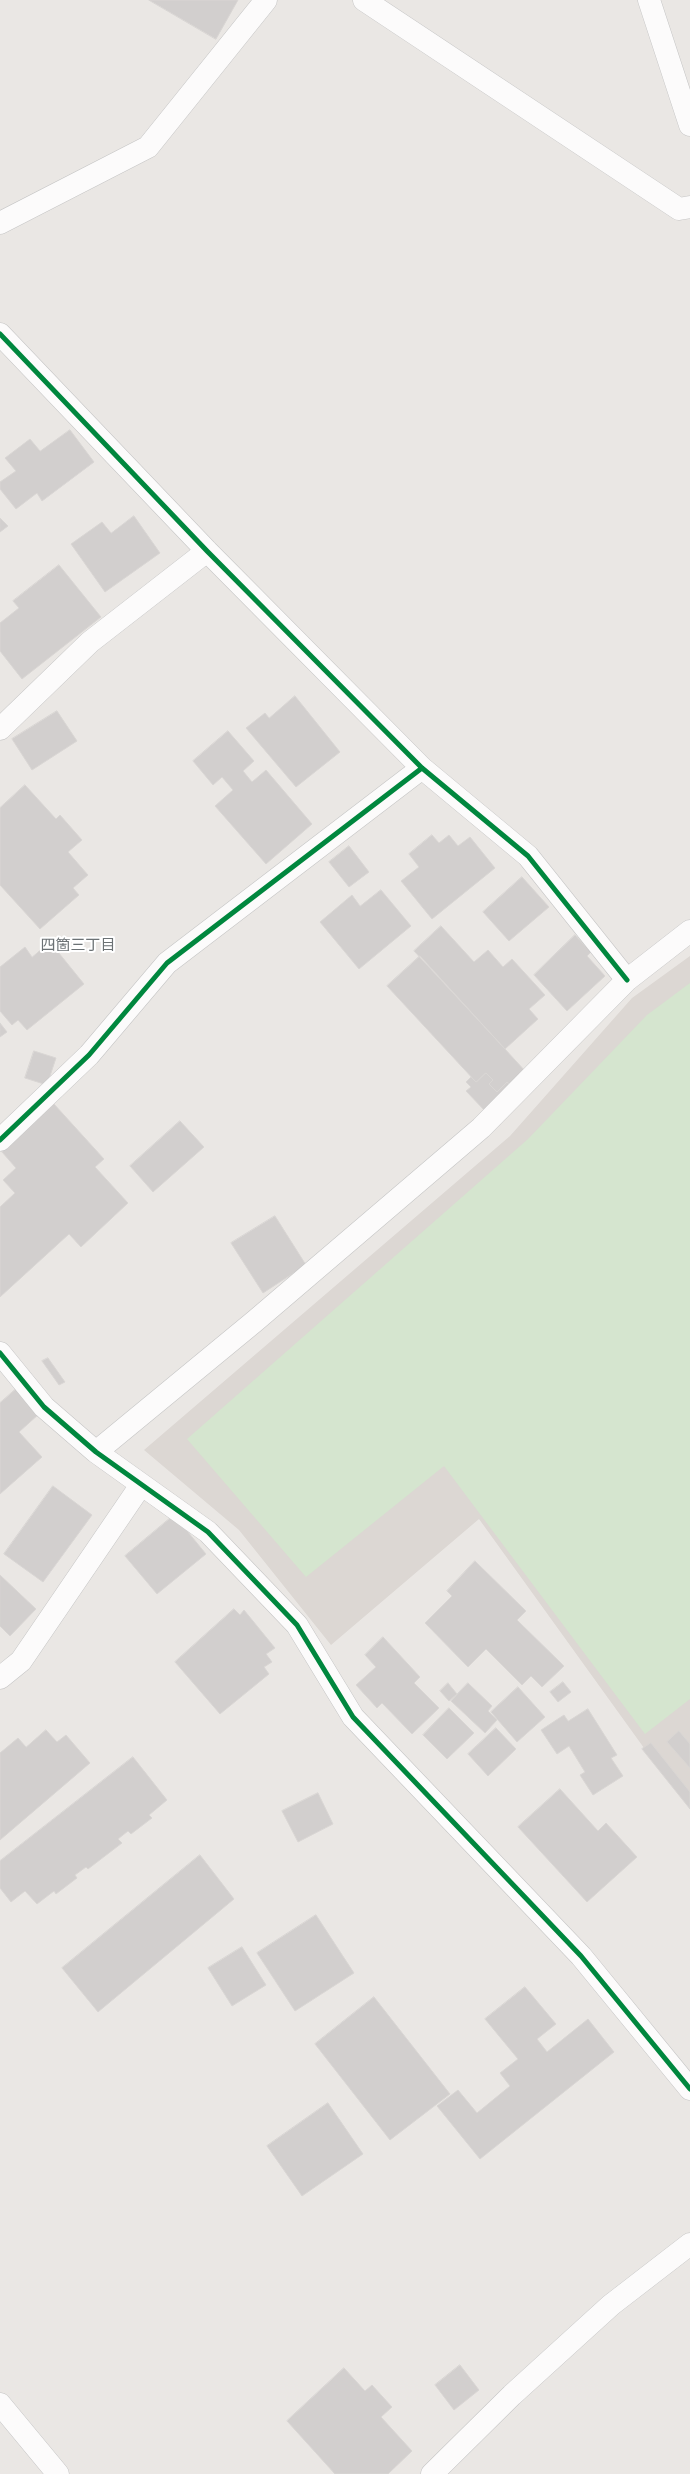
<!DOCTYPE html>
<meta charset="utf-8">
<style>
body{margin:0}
canvas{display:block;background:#eae7e4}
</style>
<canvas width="690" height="2474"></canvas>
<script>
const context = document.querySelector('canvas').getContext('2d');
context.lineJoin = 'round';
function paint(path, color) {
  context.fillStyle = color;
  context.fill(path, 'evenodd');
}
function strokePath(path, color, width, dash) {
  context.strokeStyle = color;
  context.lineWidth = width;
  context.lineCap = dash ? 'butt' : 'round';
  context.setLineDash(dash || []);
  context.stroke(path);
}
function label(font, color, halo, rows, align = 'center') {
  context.font = font + ' Rubik,"Noto Sans JP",sans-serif';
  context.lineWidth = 4;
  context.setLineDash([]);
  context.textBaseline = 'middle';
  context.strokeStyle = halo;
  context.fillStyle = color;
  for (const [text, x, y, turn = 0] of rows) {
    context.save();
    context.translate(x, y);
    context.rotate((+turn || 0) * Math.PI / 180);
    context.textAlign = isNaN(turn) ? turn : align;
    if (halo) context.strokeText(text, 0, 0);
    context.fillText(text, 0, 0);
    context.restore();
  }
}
const education = new Path2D(`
 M690 956V1803L644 1748 479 1519 331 1645 239 1530 144 1450 510 1136 632 998Z`);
const green = new Path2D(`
 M690 983V1699L645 1734 444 1466 306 1577 187 1439 528 1139 647 1015Z`);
const building = new Path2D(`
 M149 0H238L216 39Z
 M70 430 94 462 42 501 37 493 16 509 0 489V482L16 471 5 458 30 439 40 451Z
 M134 516 160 553 105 592 71 544 102 522 111 533Z
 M0 518 8 526 0 532Z
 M59 565 101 617 22 679 0 651V623L19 608 13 601Z
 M295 696 340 752 296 787 246 728 265 713 269 718Z
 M57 711 77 741 32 770 12 739Z
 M228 731 254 761 243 771 252 782 266 770 312 824 266 864 215 806 233 790 222 777 213 785 193 761Z
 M25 785 56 819 60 815 82 840 68 852 88 875 73 888 79 895 40 929 0 885V808Z
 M432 835 439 843 449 835 458 846 470 837 495 868 432 919 401 881 419 867 409 854Z
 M349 846 369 872 349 887 329 862Z
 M522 877 549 907 509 941 483 912Z
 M381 890 411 926 359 969 320 922 352 895 360 906Z
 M441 926 474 962 488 950 503 967 512 959 545 995 529 1009 538 1019 505 1049 414 951Z
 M575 935 591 952 587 956 605 976 567 1011 534 975Z
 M50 942 84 984 27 1030 18 1020 12 1025 0 1011V967L25 947 32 957Z
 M420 956 526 1072 511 1086 507 1082 497 1092 489 1084 493 1080 486 1073 476 1082 387 986Z
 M0 1023 7 1032 0 1037Z
 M34 1051 56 1058 47 1085 25 1078Z
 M486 1073 493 1080 489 1084 497 1092 507 1082 511 1086 485 1111 466 1091 471 1087 466 1082 471 1077 476 1082Z
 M54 1104 104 1159 95 1167 128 1203 81 1247 69 1234 0 1297V1207L15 1193 3 1180 16 1168 2 1152Z
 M180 1121 204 1147 153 1192 130 1166Z
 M275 1216 306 1265 263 1293 231 1243Z
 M48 1358 65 1382 59 1385 42 1361Z
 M16 1389 39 1414 19 1432 42 1457 0 1494V1403Z
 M53 1486 92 1515 43 1582 4 1554Z
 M174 1515 206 1554 157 1594 125 1556Z
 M475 1561 526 1611 517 1620 564 1666 542 1687 531 1676 522 1685 486 1649 468 1667 425 1623 452 1596 447 1591Z
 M0 1575 36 1609 10 1636 0 1626Z
 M234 1609 240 1615 244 1610 275 1648 266 1654 272 1662 264 1667 269 1674 220 1714 175 1662Z
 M383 1637 420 1677 414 1683 439 1708 412 1734 382 1703 377 1708 356 1685 376 1667 365 1655Z
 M563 1682 571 1692 558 1702 550 1692Z
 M448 1683 457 1694 449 1701 440 1691Z
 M468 1683 492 1706 488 1711 497 1720 485 1733 451 1701Z
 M518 1687 545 1717 517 1742 491 1712Z
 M449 1708 474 1733 447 1759 423 1735Z
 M588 1709 617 1755 611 1758 623 1776 593 1795 580 1775 585 1772 569 1746 557 1754 541 1730 564 1715 568 1721Z
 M496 1728 516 1749 488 1776 468 1754Z
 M46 1730 57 1742 66 1735 90 1763 0 1840V1753L18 1738 26 1747Z
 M679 1731 690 1744V1768L667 1742Z
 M651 1743 690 1792V1809L642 1749Z
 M133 1757 167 1800 149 1815 152 1818 131 1834 128 1831 118 1839 122 1843 88 1869 86 1867 75 1875 77 1878 56 1894 54 1891 37 1904 25 1891 11 1902 0 1888V1861Z
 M560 1789 598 1831 606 1823 637 1857 587 1902 518 1827Z
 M318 1793 333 1824 298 1842 282 1811Z
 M200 1855 234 1899 98 2012 62 1968Z
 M316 1915 354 1973 295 2011 257 1953Z
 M242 1947 266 1985 232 2006 208 1968Z
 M525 1987 556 2024 537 2039 547 2052 588 2019 614 2052 480 2159 437 2106 458 2090 477 2113 510 2086 500 2073 518 2059 485 2019Z
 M374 1997 450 2094 390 2140 315 2044Z
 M328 2103 363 2154 302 2196 267 2146Z
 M460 2365 479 2390 454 2410 435 2385Z
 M344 2368 365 2391 372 2385 392 2407 381 2417 412 2451 388 2474H335L287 2421Z`);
const street = new Path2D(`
 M364 0 679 209 690 207
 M0 223 148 147 266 0
 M0 334 207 551 422 768 528 856 627 980
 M0 729 90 642 207 551
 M0 1140 89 1055 167 963 422 768
 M0 1353 44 1407 96 1452 208 1532 297 1625 353 1717 581 1956 690 2089
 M96 1452 255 1321 481 1128 627 980 690 931
 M0 1678 21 1661 141 1485
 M0 2404 58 2474`);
const secondary = new Path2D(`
 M649 0 690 125
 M432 2474 512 2395 611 2305 690 2244`);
const cycleway = new Path2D(`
 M0 334 207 551 422 768 528 856 627 980
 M0 1140 89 1055 167 963 422 768
 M0 1353 44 1407 96 1452 208 1532 297 1625 353 1717 581 1956 690 2089`);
const neighbourhoodNames = [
 ["四箇三丁目",78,946]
];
paint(education, '#dcd7d3');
paint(green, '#d5e5cf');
paint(building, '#d2cfce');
strokePath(building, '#d9d6d4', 1);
strokePath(street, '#c5c5c5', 23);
strokePath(secondary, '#c5c5c5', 23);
strokePath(street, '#fcfbfb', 22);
strokePath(secondary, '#fcfbfb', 22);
strokePath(cycleway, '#00873e', 5);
label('15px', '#6b7174', '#fff', neighbourhoodNames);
</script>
